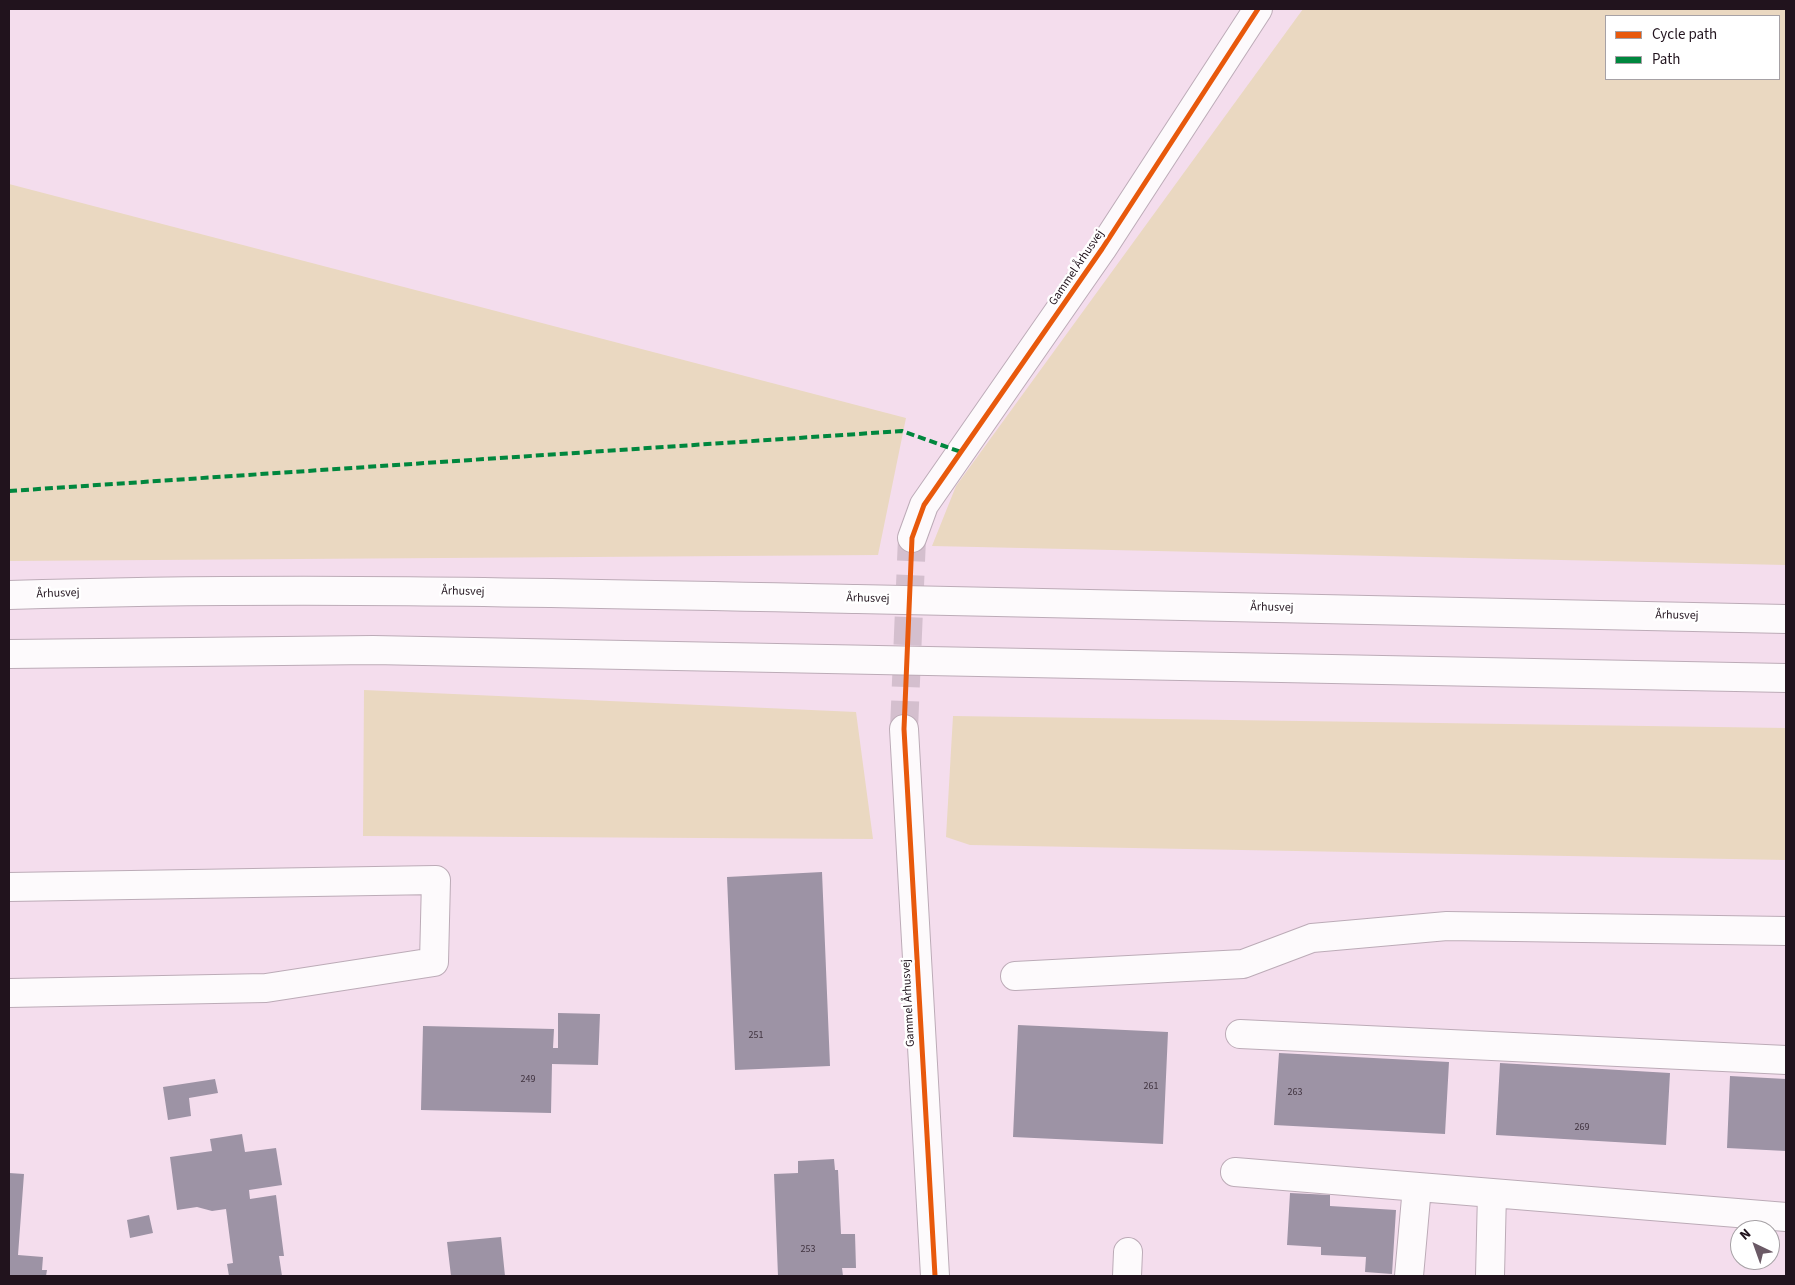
<!DOCTYPE html>
<meta charset="utf-8">
<style>
body{margin:0}
#map{position:relative;width:1795px;height:1285px;overflow:hidden;background:#f4dded;font-family:"Source Sans 3",sans-serif}
canvas{display:block}
.frame{position:absolute;inset:0;border:10px solid #21131d;pointer-events:none}
.legend{position:absolute;left:1605px;top:15px;width:175px;height:65px;box-sizing:border-box;background:#fff;border:1px solid #a6a1a5;margin:0;padding:6px 9px;list-style:none;font-size:15px;color:#21131d}
.legend li{display:flex;align-items:center;gap:10px;height:25px}
.legend b{width:25px;border:1px solid #a6a1a5}
.north{position:absolute;left:1730px;top:1220px;width:50px;height:50px;box-sizing:border-box;background:#fff;border:1px solid #a6a1a5;border-radius:50%;rotate:318deg;font-size:14px;font-weight:700;line-height:20px;text-align:center;color:#21131d}
.north::after{content:'';display:block;margin:auto;width:18px;height:22px;background:#6b5a66;clip-path:polygon(50% 0,100% 100%,50% 72%,0 100%)}
</style>
<div id="map">
<canvas width="1795" height="1285"></canvas>
<div class="frame"></div>
<ul class="legend">
<li><b style="height:6px;background:#e8590c"></b>Cycle path</li>
<li><b style="height:6px;background:#00873e"></b>Path</li>
</ul>
<div class="north">N</div>
</div>
<script>
const context = document.querySelector('canvas').getContext('2d');
context.lineJoin = 'round';
function paint(path, color) {
  context.fillStyle = color;
  context.fill(path, 'evenodd');
}
function strokePath(path, color, width, dash) {
  context.strokeStyle = color;
  context.lineWidth = width;
  context.lineCap = dash ? 'butt' : 'round';
  context.setLineDash(dash || []);
  context.stroke(path);
}
function label(font, color, halo, rows, align = 'center') {
  context.font = font + ' "Source Sans 3",sans-serif';
  context.lineWidth = 5;
  context.setLineDash([]);
  context.textBaseline = 'middle';
  context.strokeStyle = halo;
  context.fillStyle = color;
  for (const [text, x, y, turn = 0] of rows) {
    context.save();
    context.translate(x, y);
    context.rotate((+turn || 0) * Math.PI / 180);
    context.textAlign = isNaN(turn) ? turn : align;
    if (halo) context.strokeText(text, 0, 0);
    context.fillText(text, 0, 0);
    context.restore();
  }
}
const green = new Path2D(`
 M1303 9H1786V565L932 546 956 486ZM1606 16H1779V79H1606Z
 M9 184 906 418 878 555 9 561Z
 M364 690 856 712 873 839 363 836Z
 M953 716 1786 728V860L970 845 946 837Z`);
const building = new Path2D(`
 M822 872 830 1066 735 1070 727 877Z
 M558 1013 600 1014 598 1065 552 1064 551 1113 421 1110 423 1026 554 1029 553 1048H558Z
 M1018 1025 1168 1032 1163 1144 1013 1137Z
 M1279 1053 1449 1062 1445 1134 1274 1125Z
 M1500 1063 1670 1073 1666 1145 1496 1135Z
 M1730 1076 1786 1079V1151L1727 1148Z
 M215 1079 218 1093 189 1098 191 1116 168 1120 163 1087Z
 M242 1134 245 1152 276 1148 282 1185 249 1190 250 1199 276 1195 284 1256H279L282 1276H229L227 1264 233 1263 226 1209 212 1211 197 1207 177 1210 170 1157 212 1151 210 1139Z
 M834 1159 835 1170H838L841 1234H855L856 1268H842L843 1276H778L774 1174 798 1173V1161Z
 M9 1173 24 1174 18 1255 43 1257 42 1270H47L46 1276H9Z
 M1290 1193 1330 1195V1206L1396 1210 1392 1274 1365 1272 1366 1257 1321 1255V1247L1287 1245Z
 M149 1215 153 1233 130 1238 127 1220Z
 M501 1237 505 1276H451L447 1242Z`);
const minorTunnel = new Path2D(`
 M904 729 912 538`);
const minor = new Path2D(`
 M912 538 924 505 1102 249 1258 9
 M904 729 935 1276
 M9 887 436 880 434 962 266 988 9 993
 M1015 976 1243 964 1312 938 1447 926 1786 931
 M1240 1034 1786 1060
 M1235 1172 1786 1217
 M1127 1276 1128 1252
 M1409 1276 1417 1187
 M1490 1276 1492 1193`);
const major = new Path2D(`
 M9 595C292 586 575 593 857 599 1167 606 1477 612 1786 619
 M9 654 373 650 1786 678`);
const quiet = new Path2D(`
 M9 491 902 431 961 452`);
const cycleway = new Path2D(`
 M935 1276 904 729 912 538 924 505 1102 249 1258 9`);
const numberNames = [
 ["251",756,1036],
 ["249",528,1080],
 ["261",1151,1087],
 ["263",1295,1093],
 ["269",1582,1128],
 ["253",808,1250]
];
const streetNames = [
 ["Gammel Århusvej",1077,268,-56],
 ["Århusvej",463,592,1],
 ["Århusvej",58,594,-2],
 ["Århusvej",868,599,1],
 ["Århusvej",1272,608,1],
 ["Århusvej",1677,616,1],
 ["Gammel Århusvej",909,1003,-93]
];
paint(green, '#ead8c1');
paint(building, '#9d93a5');
strokePath(minorTunnel, '#d4bfce', 28, [28, 14]);
strokePath(minor, '#bcabb7', 30);
strokePath(major, '#bcabb7', 30);
strokePath(minor, '#fdfafc', 28);
strokePath(major, '#fdfafc', 28);
strokePath(quiet, '#00873e', 4, [8, 4]);
strokePath(cycleway, '#e8590c', 5);
label('10px', '#40333f', null, numberNames);
label('12px', '#21131d', '#fff', streetNames);
</script>
